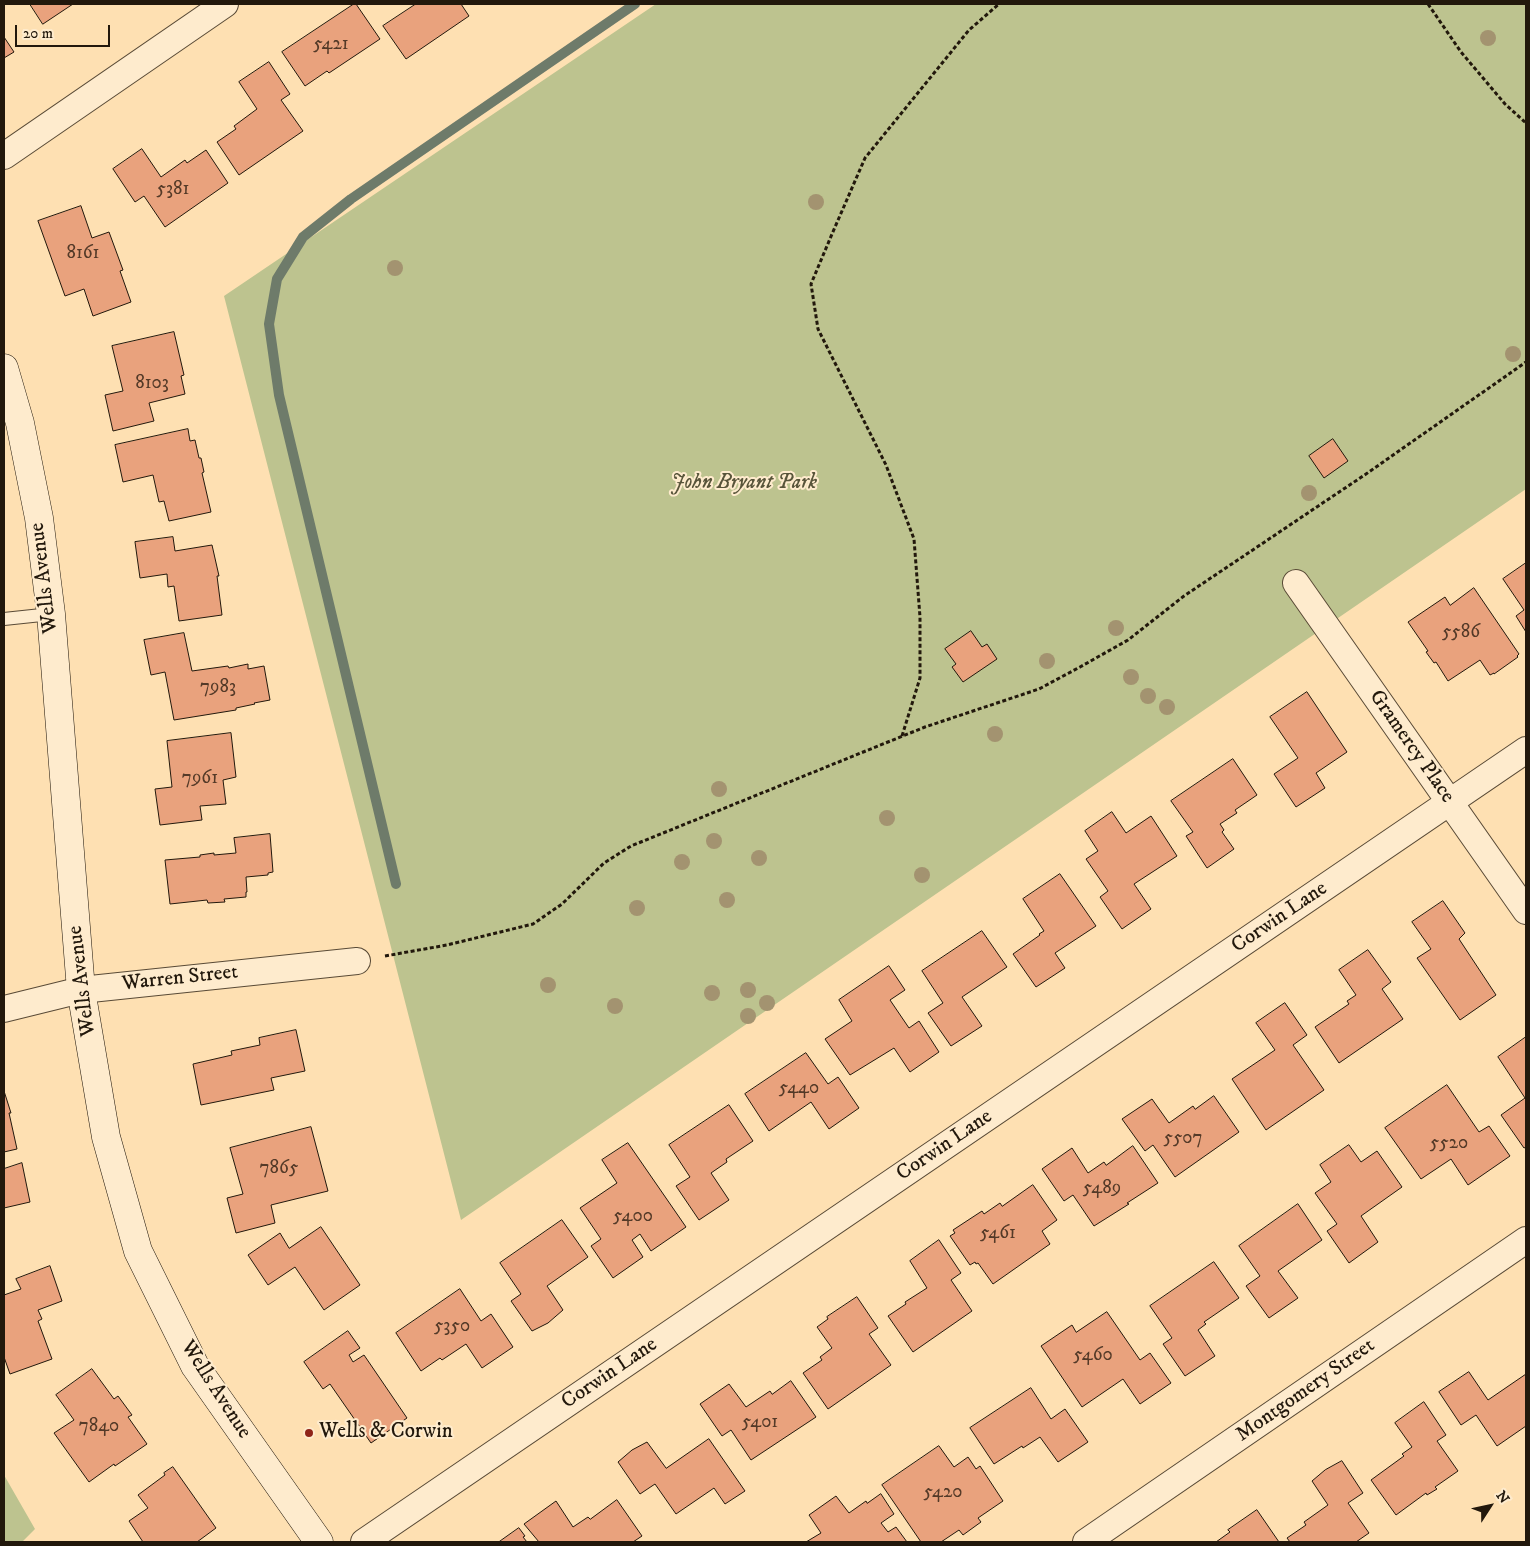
<!DOCTYPE html>
<style>
body{margin:0}
#map{position:relative;width:1530px;height:1546px;overflow:hidden;background:#fee0b2;font-family:"IM FELL DW Pica",serif}
canvas{display:block}
.frame{position:absolute;inset:0;border:5px solid #22180c;pointer-events:none}
.north{position:absolute;left:1465px;top:1481px;width:50px;height:50px;-webkit-text-stroke:4px #feebcd;paint-order:stroke;rotate:55deg;font-size:14px;font-weight:700;line-height:20px;text-align:center;color:#22180c}
.north::after{content:'';display:block;margin:auto;width:18px;height:22px;background:#22180c;clip-path:polygon(50% 0,100% 100%,50% 72%,0 100%)}
.scale{position:absolute;left:15px;top:25px;width:95px;height:22px;box-sizing:border-box;border:2px solid #22180c;border-top:0;padding-left:6px;font-size:15px;line-height:18px;white-space:nowrap;color:#22180c;-webkit-text-stroke:4px #feebcd;paint-order:stroke}
</style>
<div id="map">
<canvas width="1530" height="1546"></canvas>
<div class="frame"></div>
<div class="north">N</div>
<div class="scale">20 m</div>
</div>
<script>
const context = document.querySelector('canvas').getContext('2d');
context.lineJoin = 'round';
function paint(path, color) {
  context.fillStyle = color;
  context.fill(path, 'evenodd');
}
function strokePath(path, color, width, dash) {
  context.strokeStyle = color;
  context.lineWidth = width;
  context.lineCap = dash ? 'butt' : 'round';
  context.setLineDash(dash || []);
  context.stroke(path);
}
function label(font, color, halo, rows, align = 'center') {
  context.font = font + ' "IM FELL DW Pica",serif';
  context.lineWidth = 4;
  context.setLineDash([]);
  context.textBaseline = 'middle';
  context.strokeStyle = halo;
  context.fillStyle = color;
  for (const [text, x, y, turn = 0] of rows) {
    context.save();
    context.translate(x, y);
    context.rotate((+turn || 0) * Math.PI / 180);
    context.textAlign = isNaN(turn) ? turn : align;
    if (halo) context.strokeText(text, 0, 0);
    context.fillText(text, 0, 0);
    context.restore();
  }
}
const green = new Path2D(`
 M656 4H1526V489L461 1220 224 296Z
 M4 1475 35 1529 22 1542H4Z`);
const stream = new Path2D(`
 M396 884 279 395 269 324 277 279 303 237 351 199 635 4`);
const building = new Path2D(`
 M30 4H73L43 24Z
 M354 4H356L380 39 329 73 327 71 305 86 282 52Z
 M416 4H461L469 16 406 59 383 26Z
 M4 37 14 52 4 58Z
 M269 62 290 94 281 100 303 131 239 175 217 142 236 129 234 126 257 109 239 82Z
 M142 149 161 177 185 160 187 163 206 150 228 183 165 227 144 196 135 202 113 169Z
 M81 206 92 238 109 232 123 270 120 271 131 302 93 316 84 289 65 296 38 221Z
 M174 332 184 375 181 376 185 394 149 403 154 421 113 431 105 395 123 391 112 346Z
 M188 429 190 441 195 440 199 458H201L204 472 202 473 211 512 169 521 164 501 159 502 153 475 123 482 115 445Z
 M1333 439 1348 461 1324 478 1309 456Z
 M173 537 175 551 212 545 219 576H217L222 615 179 621 174 586 168 587 167 574 140 578 135 542Z
 M1526 563V632L1516 616 1524 610 1503 579Z
 M1474 588 1519 654 1517 656 1518 657 1494 674V673L1490 675 1480 660 1448 681 1436 662 1434 663 1426 652 1428 651 1408 622 1445 597 1450 605Z
 M971 631 982 647 987 644 997 659 963 682 952 667 956 664 945 649Z
 M184 633 192 671 228 666 229 668 248 664V669L264 666 270 700 254 703 255 704 236 708V710L174 720 165 672 151 675 144 640Z
 M1307 692 1347 752 1316 773 1325 788 1296 807 1274 774 1298 758 1270 717Z
 M231 733 236 777 223 780 226 804 200 806 202 820 160 825 155 789 172 787 167 741Z
 M1233 759 1257 795 1235 810 1237 813 1220 824 1224 830 1222 832 1234 849 1207 868 1186 836 1193 832 1171 801Z
 M1112 812 1126 833 1151 816 1177 856 1134 884 1151 909 1122 929 1100 897 1108 891 1086 859 1098 851 1085 831Z
 M270 834 273 872 268 873V875L246 877 247 892H246V897L224 899 225 902 208 903 207 900 170 904 165 860 200 857V855L214 853V855L236 853 234 838Z
 M1060 874 1096 926 1055 953 1065 968 1036 987 1013 954 1040 935 1039 934 1044 931 1023 899Z
 M1443 901 1465 933 1459 939 1496 995 1460 1020 1417 958 1431 949 1412 922Z
 M982 931 1007 967 962 997 982 1026 951 1046 928 1013 943 1003 922 971Z
 M1368 950 1391 982 1382 989 1403 1019 1339 1063 1315 1027 1349 1004 1347 1001 1356 995 1339 970Z
 M889 966 905 990 890 1000 909 1028 919 1021 939 1052 910 1072 894 1048 850 1075 825 1039 852 1021 839 1000Z
 M1285 1003 1307 1035 1293 1045 1324 1090 1266 1130 1232 1079 1275 1050 1256 1023Z
 M296 1030 305 1071 271 1078 274 1090 201 1105 193 1064 232 1055 231 1051 260 1045 259 1038Z
 M1526 1037V1147L1524 1148 1501 1115 1525 1098 1498 1057Z
 M806 1053 828 1084 838 1077 859 1108 829 1129 811 1102 769 1131 745 1094Z
 M1447 1085 1479 1132 1489 1126 1510 1156 1468 1185 1451 1159 1421 1179 1385 1128Z
 M4 1091 11 1113H9L17 1149 4 1152Z
 M1214 1096 1239 1132 1175 1177 1153 1145 1145 1151 1122 1119 1152 1099 1169 1123 1193 1106 1195 1109Z
 M729 1105 753 1141 726 1159 727 1162 711 1173 729 1200 699 1220 676 1186 690 1177 669 1145Z
 M311 1127 328 1191 271 1205 275 1223 236 1233 227 1198 243 1194 230 1148Z
 M628 1143 686 1227 651 1251 640 1234 632 1240 643 1257 613 1278 591 1246 601 1239 580 1208 617 1183 602 1160Z
 M1349 1145 1361 1162 1377 1151 1402 1187 1361 1216 1378 1242 1349 1263 1327 1231 1337 1224 1315 1193 1331 1182 1320 1165Z
 M1133 1146 1158 1183 1127 1203 1129 1204 1094 1226 1073 1195 1064 1201 1042 1169 1072 1148 1088 1173 1104 1162 1106 1165Z
 M22 1163 30 1202 4 1208V1169Z
 M1033 1185 1057 1220 1042 1231 1050 1244 993 1284 978 1263 976 1264 975 1262 970 1265 950 1236 955 1233 953 1230 982 1211 984 1214 1000 1203 1002 1206Z
 M1298 1204 1322 1240 1278 1271 1298 1298 1269 1318 1246 1286 1260 1276 1239 1246Z
 M562 1220 588 1257 547 1286 563 1310 548 1323 532 1331 511 1301 521 1294 500 1263Z
 M321 1227 360 1285 324 1310 295 1267 268 1285 248 1255 280 1233 289 1248Z
 M939 1240 961 1273 951 1280 972 1311 913 1352 888 1316 906 1304 905 1302 927 1288 910 1261Z
 M1214 1262 1239 1298 1204 1322 1206 1324 1198 1330 1215 1356 1185 1376 1163 1344 1172 1338 1150 1306Z
 M50 1266 62 1301 38 1310 42 1319 38 1321 52 1359 10 1374 4 1357V1295L21 1289 16 1279Z
 M460 1289 481 1321 491 1314 513 1347 482 1368 466 1344 442 1360 440 1358 421 1371 396 1333Z
 M857 1297 878 1328 869 1334 891 1365 828 1409 803 1373 822 1360 820 1357 832 1348 817 1327 828 1319 827 1317Z
 M1107 1312 1140 1360 1150 1353 1171 1383 1140 1404 1123 1379 1082 1407 1041 1346 1072 1325 1076 1332Z
 M348 1331 360 1348 349 1355 353 1362 364 1355 407 1418 371 1443 330 1384 323 1389 304 1362Z
 M92 1369 114 1399 118 1396 132 1415 128 1417 147 1444 115 1466 114 1464 89 1482 54 1433 74 1420 56 1395Z
 M1469 1372 1488 1400 1526 1374V1426L1497 1446 1476 1415 1461 1425 1439 1392Z
 M791 1381 816 1417 751 1460 731 1430 722 1436 700 1404 729 1384 746 1407 770 1391 772 1394Z
 M1031 1388 1051 1419 1065 1409 1088 1442 1058 1462 1040 1437 1023 1448 1022 1446 994 1464 970 1428Z
 M1424 1402 1446 1435 1437 1441 1458 1471 1435 1487 1437 1489 1427 1495 1426 1493 1396 1515 1371 1480 1404 1456 1402 1454 1412 1447 1395 1423Z
 M709 1439 745 1491 725 1504 714 1488 676 1514 655 1484 640 1494 618 1462 632 1450 647 1442 666 1468Z
 M939 1446 954 1467 968 1457 976 1469 980 1466 1003 1501 978 1518 981 1522 963 1535 959 1530 941 1542H921L882 1485Z
 M1342 1461 1363 1493 1348 1503 1369 1533 1356 1542H1290L1287 1538 1306 1525 1304 1522 1328 1505 1312 1481 1325 1470Z
 M173 1467 216 1528 197 1542H143L129 1521 148 1508 138 1495 165 1475 164 1473Z
 M881 1494 894 1514 881 1523 888 1532 896 1527 907 1542H806L821 1533 809 1515 836 1496 849 1513 866 1501 867 1503Z
 M617 1500 642 1536 633 1542H539L524 1524 556 1501 573 1527 588 1517 590 1519Z
 M1257 1510 1279 1542H1216L1230 1532 1228 1530Z
 M519 1528 525 1536 523 1537 527 1542H499Z`);
const path = new Path2D(`
 M1428 4 1461 52 1505 104 1526 123
 M902 736 920 678V617L914 539 886 465 818 329 811 284 832 234 865 158 969 30 999 4
 M385 956 447 945 533 924 562 904 604 863 631 846 925 727 1039 689 1080 667 1128 640 1184 596 1366 474 1526 362`);
const service = new Path2D(`
 M4 619 51 614`);
const minor = new Path2D(`
 M4 156 225 4
 M1296 583 1526 911
 M4 1009 81 990 357 961
 M364 1542 1526 750
 M1086 1542 1526 1240`);
const secondary = new Path2D(`
 M4 368 20 423 39 518 51 614 81 990 106 1137 138 1251 195 1366 319 1542`);
const trees = [
 [1488,38],
 [816,202],
 [395,268],
 [1513,354],
 [1309,493],
 [1116,628],
 [1047,661],
 [1131,677],
 [1148,696],
 [1167,707],
 [995,734],
 [719,789],
 [887,818],
 [714,841],
 [759,858],
 [682,862],
 [922,875],
 [727,900],
 [637,908],
 [548,985],
 [748,990],
 [712,993],
 [767,1003],
 [615,1006],
 [748,1016]
];
const markers = [
 [309,1433,5,"#8f2418"]
];
const numberNames = [
 ["5421",331,45],
 ["5381",173,190],
 ["8161",83,254],
 ["8103",152,384],
 ["5586",1461,633],
 ["7983",218,688],
 ["7961",200,779],
 ["5440",799,1089],
 ["5507",1183,1139],
 ["5520",1449,1144],
 ["7865",279,1169],
 ["5489",1102,1189],
 ["5400",633,1217],
 ["5461",998,1234],
 ["5350",452,1327],
 ["5460",1093,1356],
 ["5401",760,1423],
 ["7840",99,1427],
 ["5420",943,1493]
];
const parkNames = [
 ["John Bryant Park",744,484]
];
const streetNames = [
 ["Wells Avenue",45,578,-97],
 ["Gramercy Place",1411,747,55],
 ["Corwin Lane",1280,918,-34],
 ["Warren Street",180,979,-6],
 ["Wells Avenue",83,981,-97],
 ["Corwin Lane",945,1146,-34],
 ["Corwin Lane",610,1374,-34],
 ["Wells Avenue",215,1390,57],
 ["Montgomery Street",1306,1391,-35]
];
const poiNames = [
 ["Wells & Corwin",319,1433]
];
paint(green, '#bdc38f');
strokePath(stream, '#6e7b6a', 10);
paint(building, '#e9a27d');
strokePath(building, '#22180c', 1);
strokePath(service, '#594a36', 14);
strokePath(minor, '#594a36', 28);
strokePath(secondary, '#22180c', 29);
strokePath(path, '#22180c', 3, [4, 2.5]);
strokePath(service, '#feebcd', 12);
strokePath(minor, '#feebcd', 26);
strokePath(secondary, '#feebcd', 28);
context.fillStyle = '#a39370';
for (const [x, y] of trees) {
  context.beginPath();
  context.arc(x, y, 8, 0, 2 * Math.PI);
  context.fill();
}
for (const [x, y, r, color] of markers) {
  const dot = new Path2D();
  dot.arc(x, y, r, 0, 2 * Math.PI);
  context.fillStyle = color;
  context.fill(dot);
  strokePath(dot, '#feebcd', 2);
}
label('19px', '#543a28', null, numberNames);
label('italic 21px', '#58543a', '#feebcd', parkNames);
label('21px', '#22180c', '#feebcd', streetNames);
label('21px', '#22180c', '#feebcd', poiNames, 'left');
</script>
